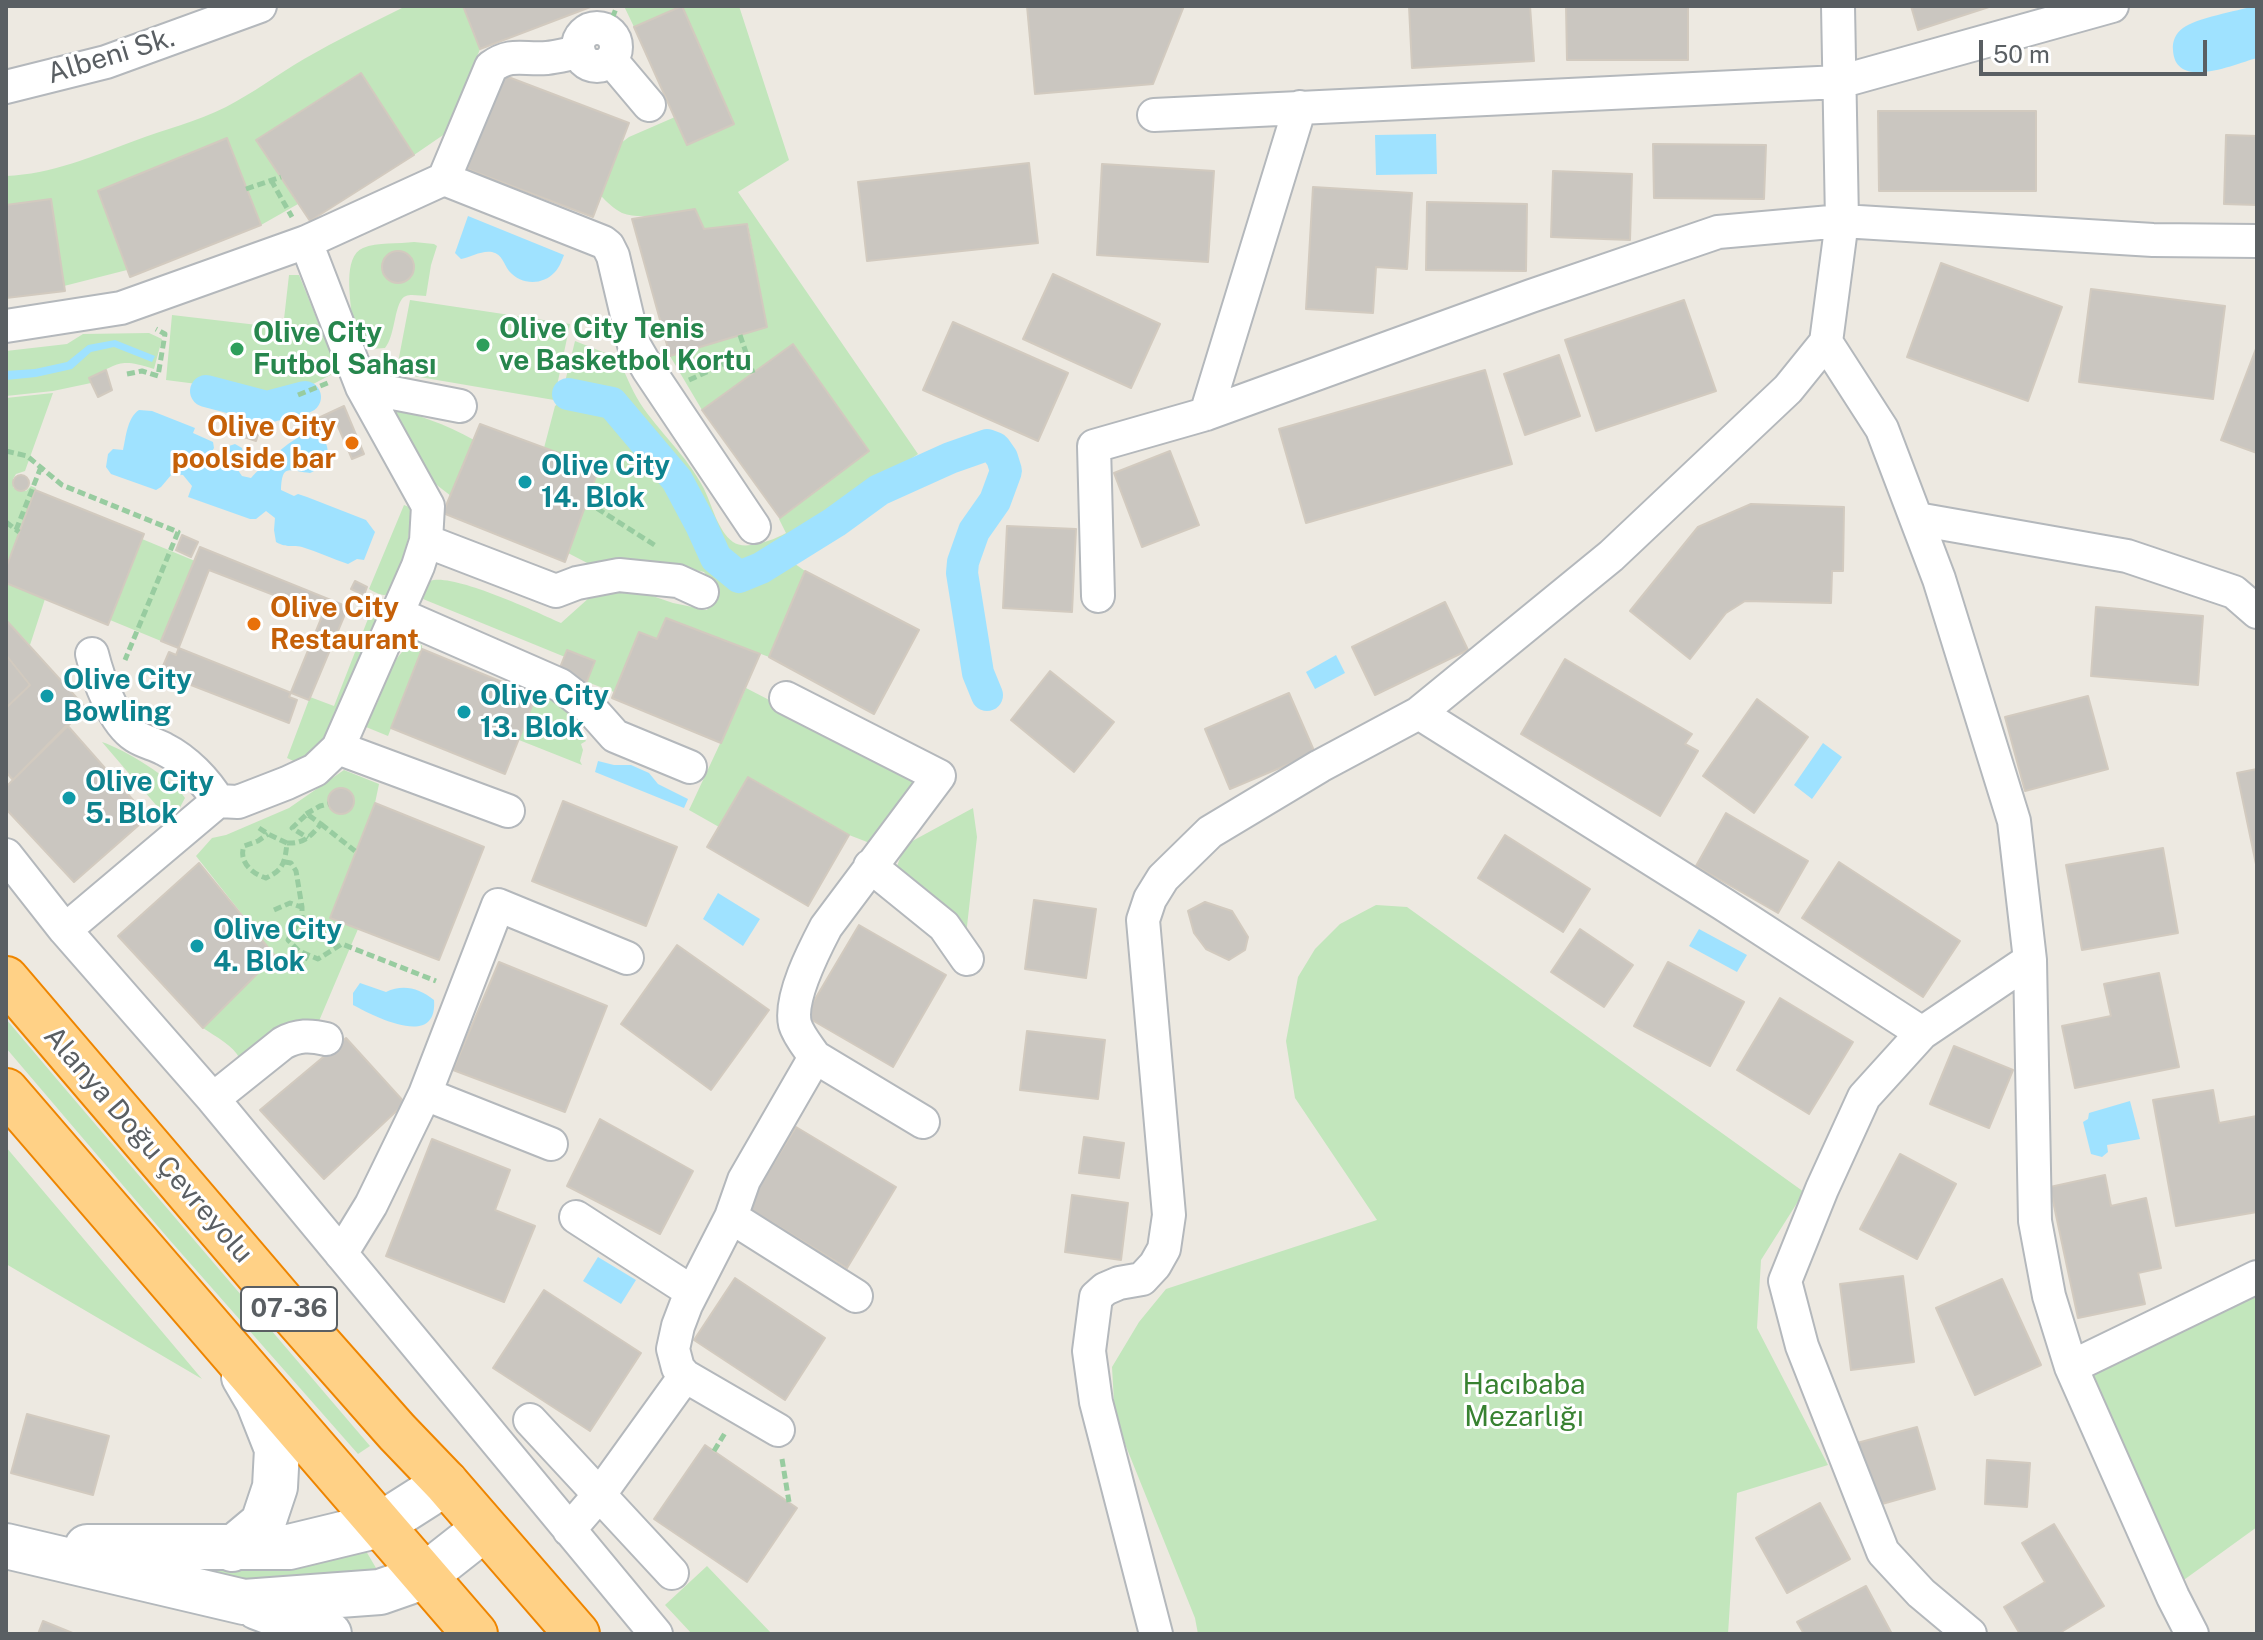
<!DOCTYPE html>
<meta charset="utf-8">
<style>
body{margin:0}
#map{position:relative;width:2263px;height:1640px;overflow:hidden;background:#ede9e1;font-family:"Public Sans",sans-serif}
canvas{display:block}
.frame{position:absolute;inset:0;border:8px solid #5a5f63;pointer-events:none}
.scale{position:absolute;left:1979px;top:40px;width:228px;height:36px;box-sizing:border-box;border:4px solid #5a5f63;border-top:0;padding-left:10px;font-size:24px;line-height:28px;white-space:nowrap;color:#5a5f63;-webkit-text-stroke:6px #fff;paint-order:stroke}
</style>
<div id="map">
<canvas width="2263" height="1640"></canvas>
<div class="frame"></div>
<div class="scale">50 m</div>
</div>
<script>
const context = document.querySelector('canvas').getContext('2d');
context.lineJoin = 'round';
function paint(path, color) {
  context.fillStyle = color;
  context.fill(path, 'evenodd');
}
function strokePath(path, color, width, dash) {
  context.strokeStyle = color;
  context.lineWidth = width;
  context.lineCap = dash ? 'butt' : 'round';
  context.setLineDash(dash || []);
  context.stroke(path);
}
function label(font, color, halo, rows, align = 'center') {
  context.font = font + ' "Public Sans",sans-serif';
  context.lineWidth = 6;
  context.setLineDash([]);
  context.textBaseline = 'middle';
  context.strokeStyle = halo;
  context.fillStyle = color;
  for (const [text, x, y, turn = 0] of rows) {
    context.save();
    context.translate(x, y);
    context.rotate((+turn || 0) * Math.PI / 180);
    context.textAlign = isNaN(turn) ? turn : align;
    if (halo) context.strokeText(text, 0, 0);
    context.fillText(text, 0, 0);
    context.restore();
  }
}
const green = new Path2D(`
 M406 6H463L480 49 449 131 414 155 361 73 257 140 298 204 261 225 227 138 98 191 127 270 64 286 51 199 6 206V176C52 174 91 157 134 141 165 129 196 122 226 107 253 93 277 75 304 59 337 40 372 23 406 6Z
 M624 6H739L789 160 738 192 918 454 767 559 753 567 739 571 720 555 690 485 615 398 564 386 575 341 618 358C625 372 631 389 640 403 659 432 687 456 703 487 712 504 717 530 733 542 745 551 774 540 786 533L779 519 869 451 793 345 702 410 670 356 767 327 748 225 704 229 695 209C672 212 644 221 622 213 614 209 607 202 601 196L621 143 629 137 675 117 687 144 734 124 682 7 634 27Z
 M414 242 434 244 437 246 431 265 426 296C421 296 411 294 406 296 394 300 396 335 385 348L371 349C358 339 363 328 352 319 351 300 342 257 363 248 377 242 399 244 414 242Z
 M289 275H299L338 371 298 392V397L166 380 172 315 283 328Z
 M410 300 570 324 554 400 396 373Z
 M149 333 162 339 154 369C119 358 120 363 89 378L91 383 53 391 6 396V351L67 344 83 334Z
 M53 393 25 471 16 474 13 479V487L18 491H26L31 486 36 488 6 568V398Z
 M561 401 599 406 609 412 686 511 702 552 733 579 741 581 791 561 805 571 769 657 666 618 657 639 639 632 614 692 587 682 592 668 423 599 430 581C451 572 537 612 561 623L590 597 598 593 632 589 673 603 707 610 716 588 704 572 669 564 629 562 593 566 568 553 599 468 544 448 555 406Z
 M386 407C417 414 445 424 474 440L451 496 429 479Z
 M404 505 409 507 411 512C409 537 406 559 394 582 393 585 390 592 388 594 382 597 375 592 369 589Z
 M142 539 195 561 161 641 110 620Z
 M6 583 45 599 30 645 6 620Z
 M373 606 380 609 381 612 330 729 302 765 287 758 310 697 334 706Z
 M414 643H420L422 646V649L388 736 366 727 363 722C367 715 371 715 375 708 386 686 390 655 414 643Z
 M746 688 922 779 875 845 849 835 748 777 719 827 689 810Z
 M541 694 556 699 578 718 579 733 583 736 586 741 581 744 583 750 580 761 582 765 519 740 536 696Z
 M102 742C124 749 173 779 185 798L177 813 168 819Z
 M344 770 379 784 375 803 330 918 358 929 319 1021 240 1059C233 1045 216 1037 203 1028L275 956 196 856 212 838 226 835 289 808Z
 M973 808 977 837 965 944 894 874 905 845Z
 M1376 905 1407 907 1804 1192 1761 1260 1757 1328 1828 1465 1737 1493 1728 1634H1198L1195 1618 1115 1419 1112 1367 1139 1322 1166 1289 1377 1220 1295 1098 1286 1041 1298 977 1315 949 1340 924Z
 M6 1019 55 1077 370 1446 358 1454 167 1237 6 1048Z
 M6 1147 202 1379 6 1264Z
 M2257 1295V1527L2181 1582 2087 1372Z
 M366 1551 379 1573 281 1585 110 1559 280 1566Z
 M707 1566 772 1634H692L665 1605Z`);
const water = new Path2D(`
 M2254 6H2257V58C2235 64 2175 91 2173 50 2172 41 2176 33 2183 28 2196 18 2237 11 2254 6Z
 M1436 134 1437 174 1376 175 1375 135Z
 M468 216 564 255C562 260 559 268 555 272 542 286 521 285 509 271 503 263 503 255 492 252 482 250 471 257 461 259L455 253Z
 M115 340 155 356 152 362 114 347 91 352 72 369 36 377 6 380V371L35 369 67 362 88 345Z
 M139 410 152 411 195 428 193 433 213 442 214 448 208 458 212 467 222 466V455L229 446 235 444 242 448 243 454C240 465 232 462 242 476L251 478C262 466 295 433 312 433 325 433 332 451 325 462 322 468 316 470 310 473 289 471 282 463 281 490L294 496 298 494 307 497 366 520 375 532 364 560 357 559 348 564C333 559 318 552 302 547 292 544 288 549 276 542L274 530 275 518 266 511 256 519H250L188 497 192 486 183 475 172 474 161 487 156 490 111 474 106 467 108 454 113 449 123 450C126 437 127 418 139 410Z
 M1336 655 1345 673 1315 689 1306 672Z
 M1823 743 1842 757 1812 799 1794 785Z
 M598 761 614 765H631L649 773 658 784 688 799 684 808 595 772Z
 M718 893 760 919 743 946 703 919Z
 M1699 929 1747 955 1737 972 1689 946Z
 M360 983 386 992C403 984 419 988 434 1000 438 1050 374 1016 353 1005V993Z
 M2130 1101 2140 1139 2107 1145 2108 1152 2102 1157 2091 1154 2083 1122 2088 1119 2089 1113Z
 M598 1257 636 1280 621 1304 583 1281Z`);
const canal = new Path2D(`
 M206 391 267 407 305 397
 M568 394 612 403 677 480 701 525 716 558 739 577 761 568 835 522 879 490 950 458 987 445 995 448 1002 458 1006 471 995 501 974 531 963 562 962 573 978 673 987 695`);
const building = new Path2D(`
 M463 6H593L480 49Z
 M682 6 734 124 687 145 634 27Z
 M1027 6H1184L1153 84 1035 94Z
 M1409 6H1530L1534 61 1412 68Z
 M1566 6H1688V60H1567Z
 M1911 6H1992L1918 30Z
 M361 73 414 155 310 221 256 140Z
 M503 75 629 123 593 217 467 169Z
 M1878 111H2036V191H1879Z
 M2226 135 2257 136V205L2224 204Z
 M227 138 261 225 130 277 98 191Z
 M1653 144 1766 145 1764 199 1654 198Z
 M1029 163 1038 243 867 261 858 182Z
 M1102 164 1214 171 1208 262 1097 255Z
 M1553 171 1632 174 1630 240 1551 237Z
 M1313 187 1412 193 1407 269 1376 267 1373 313 1306 309Z
 M51 199 65 291 6 298V205Z
 M1427 202 1527 204 1526 271 1426 270Z
 M695 209 704 229 747 224 767 327 670 356 632 219Z
 M382 267a16 16 0 1 1 32 0a16 16 0 1 1-32 0Z
 M1941 263 2062 307 2028 401 1907 357Z
 M1053 274 1160 324 1131 388 1023 339Z
 M2091 289 2225 306 2213 399 2079 382Z
 M1684 300 1716 391 1596 431 1565 340Z
 M953 322 1068 373 1038 441 923 390Z
 M793 344 869 451 780 518 702 410Z
 M2257 346V453L2221 440Z
 M1559 355 1580 416 1525 435 1504 374Z
 M106 370 112 390 98 397 89 378Z
 M1485 370 1512 464 1306 523 1279 429Z
 M344 406 364 454 352 459 337 424 319 432 314 420Z
 M244 419 261 425 256 441 238 435Z
 M480 424 599 468 565 562 443 513Z
 M1170 451 1199 525 1142 547 1114 473Z
 M13 483a8 8 0 1 1 16 0a8 8 0 1 1-16 0Z
 M35 490 144 534 108 625 6 583V568Z
 M1751 504 1844 507 1843 571H1832L1831 603 1745 601 1726 613 1690 659 1630 611 1698 527Z
 M1007 526 1076 529 1072 612 1003 608Z
 M182 535 198 542 191 557 176 550Z
 M200 547 348 607 309 700 161 641Z
 M209 570 323 614 289 697 297 700 289 723 160 673 169 652 176 655Z
 M805 571 919 630 874 714 769 657Z
 M355 581 367 587 364 595 351 589Z
 M1445 602 1468 650 1375 695 1352 647Z
 M2096 607 2203 616 2198 685 2091 676Z
 M666 618 760 654 721 743 612 698 639 632 657 639Z
 M6 620 86 708 13 780 6 772V708L30 685 6 655Z
 M422 649 536 696 505 774 391 728Z
 M567 650 595 661 585 686 557 675Z
 M6 655 30 685 6 708Z
 M1565 659 1692 734 1685 744 1698 751 1660 816 1521 734Z
 M1050 671 1114 722 1074 772 1011 720Z
 M1289 693 1315 753 1230 789 1205 729Z
 M2088 696 2108 769 2025 791 2005 717Z
 M1757 699 1808 737 1754 813 1703 776Z
 M67 725 148 817 74 882 6 809V787Z
 M2257 769V869L2237 773Z
 M748 777 849 835 808 906 707 847Z
 M328 801a13 13 0 1 1 26 0a13 13 0 1 1-26 0Z
 M563 801 677 847 646 926 532 881Z
 M375 803 484 847 439 960 330 918Z
 M1726 813 1808 861 1778 913 1696 866Z
 M1505 835 1590 889 1563 932 1478 878Z
 M2163 848 2178 933 2082 950 2066 865Z
 M1839 862 1960 941 1923 997 1802 918Z
 M199 863 275 956 203 1028 118 936Z
 M1034 900 1096 909 1086 978 1025 969Z
 M1205 902 1232 911 1248 937 1245 950 1229 960 1206 949 1194 933 1188 911Z
 M859 925 946 975 893 1067 805 1016Z
 M1580 929 1633 965 1604 1007 1551 972Z
 M677 945 769 1010 711 1090 621 1024Z
 M499 962 607 1006 565 1112 453 1070Z
 M1668 962 1744 1002 1710 1066 1634 1026Z
 M2159 973 2179 1067 2075 1088 2062 1026 2111 1016 2104 984Z
 M1780 998 1853 1042 1809 1114 1737 1070Z
 M1027 1031 1105 1040 1098 1099 1020 1090Z
 M346 1038 405 1103 324 1179 260 1110Z
 M1954 1046 2013 1070 1989 1128 1930 1104Z
 M2213 1090 2219 1123 2257 1116V1212L2176 1226 2153 1100Z
 M600 1119 693 1171 660 1234 567 1186Z
 M796 1127 896 1187 847 1268 747 1207Z
 M1084 1137 1124 1143 1119 1178 1079 1173Z
 M432 1139 510 1170 495 1210 535 1226 504 1302 386 1256Z
 M1900 1154 1956 1184 1917 1259 1860 1229Z
 M2105 1175 2111 1206 2146 1198 2161 1268 2138 1273 2145 1304 2078 1318 2050 1187Z
 M1072 1195 1128 1203 1121 1260 1065 1252Z
 M1903 1276 1914 1362 1851 1370 1840 1284Z
 M735 1278 825 1338 785 1400 694 1340Z
 M2002 1279 2041 1365 1975 1395 1936 1308Z
 M544 1290 641 1353 590 1431 493 1368Z
 M27 1414 109 1436 93 1495 11 1473Z
 M1917 1427 1935 1489 1875 1506 1857 1443Z
 M705 1445 797 1508 747 1582 654 1519Z
 M1987 1460 2030 1463 2027 1507 1985 1504Z
 M1820 1503 1850 1559 1787 1593 1756 1538Z
 M2054 1524 2104 1606 2058 1634H2020L2004 1607 2045 1582 2022 1543Z
 M1866 1586 1892 1634H1804L1797 1622Z
 M43 1621 75 1634H38Z`);
const path = new Path2D(`
 M608 29 617 6
 M271 180 292 217
 M246 189 281 177
 M740 335 753 373
 M127 374 142 371 158 376 165 334 156 329
 M689 380 747 354
 M298 395 330 382
 M6 451 27 456 62 485 178 532 125 660
 M587 502 656 546
 M6 522 19 532
 M16 530 41 467
 M306 814 320 806 328 804
 M321 824 355 851
 M259 828 268 834 287 843C285 861 284 870 266 878 252 874 238 861 244 846L258 841 268 834
 M287 843C304 844 311 836 321 824L307 814 292 828 308 838
 M285 862 291 863 296 871 302 907V917L288 940 299 951 318 959 342 944 436 981
 M274 910 290 903 301 907
 M298 970 307 956
 M714 1451 725 1433
 M782 1459 789 1502`);
const street = new Path2D(`
 M578 47a19 19 0 1 1 38 0a19 19 0 1 1-38 0Z
 M611 60 649 105
 M6 87 106 62 260 6
 M1154 115 1839 82 2112 6
 M444 179 491 67C512 52 523 60 547 58 557 57 568 54 579 52
 M6 326 121 308 306 242 444 179 603 242 608 246 613 256 634 345 648 369 754 527
 M1826 342 1882 429 1939 579 2014 821 2030 960 2035 1221 2049 1296 2071 1367 2173 1597 2192 1634
 M362 387 460 406
 M1206 414 1300 107
 M1917 519 2127 556 2234 592 2257 612
 M426 541 556 591 577 583 619 575 678 581 702 592
 M1098 596 1094 446 1206 414 1531 296 1718 232 1842 221 2153 240 2257 241
 M398 614 560 685 591 709 615 736 690 767
 M92 654C98 678 113 722 135 736 144 742 155 744 164 749 186 760 206 781 218 801
 M1419 713 1723 904 1922 1033
 M338 748 508 811
 M6 855 65 930 213 1099 656 1634
 M870 866 944 926 967 959
 M65 930 218 801 238 802 287 783 315 770 338 748 418 566 426 541 428 506 362 387 306 242
 M815 1057 923 1122
 M425 1094 498 905 627 958
 M213 1099 283 1043C298 1035 310 1035 326 1039
 M576 1217 692 1292
 M731 1217 856 1296
 M341 1254 371 1205 425 1094 551 1144
 M2071 1367 2257 1277
 M685 1376 778 1430
 M530 1420 672 1573
 M569 1530 600 1494 685 1376 678 1368 673 1349 678 1326 686 1305 731 1217 744 1180 815 1057C809 1048 798 1035 795 1024 789 998 814 950 826 927L939 776 786 698
 M1156 1634 1096 1402 1089 1351 1096 1297 1105 1289 1119 1283 1142 1279 1155 1265 1164 1249 1169 1215 1143 920 1150 899 1163 878 1210 832 1320 766 1419 713 1611 556 1788 389 1826 342 1842 221 1838 6
 M1970 1634 1921 1593 1883 1552 1802 1346 1785 1281 1822 1189 1864 1097 1922 1033 2030 960`);
const secondary = new Path2D(`
 M6 1546 244 1602 380 1592 423 1577 484 1529
 M87 1547H289L380 1525 446 1483
 M232 1549 263 1523 275 1487 277 1449 258 1401 244 1377
 M257 1607 329 1634`);
const highway = new Path2D(`
 M6 979 282 1302 397 1432 446 1483 577 1634
 M6 1091 475 1634`);
const markers = [
 [483,345,8,"#2e9e5b"],
 [237,349,8,"#2e9e5b"],
 [352,443,8,"#e8710a"],
 [525,482,8,"#0f9aa8"],
 [254,624,8,"#e8710a"],
 [47,696,8,"#0f9aa8"],
 [464,712,8,"#0f9aa8"],
 [69,798,8,"#0f9aa8"],
 [197,946,8,"#0f9aa8"]
];
const shields = [
 [289,1309,96]
];
const shieldNames = [
 ["07-36",289,1309]
];
const streetNames = [
 ["Albeni Sk.",111,56,-17],
 ["Alanya Doğu Çevreyolu",148,1145,49]
];
const leisureNames = [
 ["Olive City Tenis",499,329],
 ["ve Basketbol Kortu",499,361],
 ["Olive City",253,333],
 ["Futbol Sahası",253,365]
];
const foodNames = [
 ["Olive City",336,427],
 ["poolside bar",336,459],
 ["Olive City",270,608,"left"],
 ["Restaurant",270,640,"left"]
];
const cultureNames = [
 ["Olive City",541,466],
 ["14. Blok",541,498],
 ["Olive City",63,680],
 ["Bowling",63,712],
 ["Olive City",480,696],
 ["13. Blok",480,728],
 ["Olive City",85,782],
 ["5. Blok",85,814],
 ["Olive City",213,930],
 ["4. Blok",213,962]
];
const parkNames = [
 ["Hacıbaba",1524,1385],
 ["Mezarlığı",1524,1417]
];
paint(green, '#c2e6bc');
paint(water, '#9fe2ff');
strokePath(canal, '#9fe2ff', 32);
paint(building, '#cac6c0');
strokePath(building, '#d2cabf', 2);
strokePath(street, '#b4b8bc', 36);
strokePath(secondary, '#b3b8bc', 48);
strokePath(highway, '#ee8500', 48);
strokePath(path, '#98cca0', 5, [8, 4]);
strokePath(street, '#fff', 32);
strokePath(secondary, '#fff', 44);
strokePath(highway, '#ffd186', 44);
for (const [x, y, r, color] of markers) {
  const dot = new Path2D();
  dot.arc(x, y, r, 0, 2 * Math.PI);
  context.fillStyle = color;
  context.fill(dot);
  strokePath(dot, '#fff', 3);
}
for (const [x, y, w] of shields) {
  const box = new Path2D();
  box.roundRect(x - w / 2, y - 22, w, 44, 6);
  context.fillStyle = '#fff';
  context.fill(box);
  strokePath(box, '#5a5f63', 2);
}
label('bold 26px', '#5a5f63', null, shieldNames);
label('28px', '#5a5f63', '#fff', streetNames);
label('bold 28px', '#27864d', '#fff', leisureNames, 'left');
label('bold 28px', '#c56008', '#fff', foodNames, 'right');
label('bold 28px', '#0d838f', '#fff', cultureNames, 'left');
label('28px', '#388231', '#fff', parkNames);
</script>
